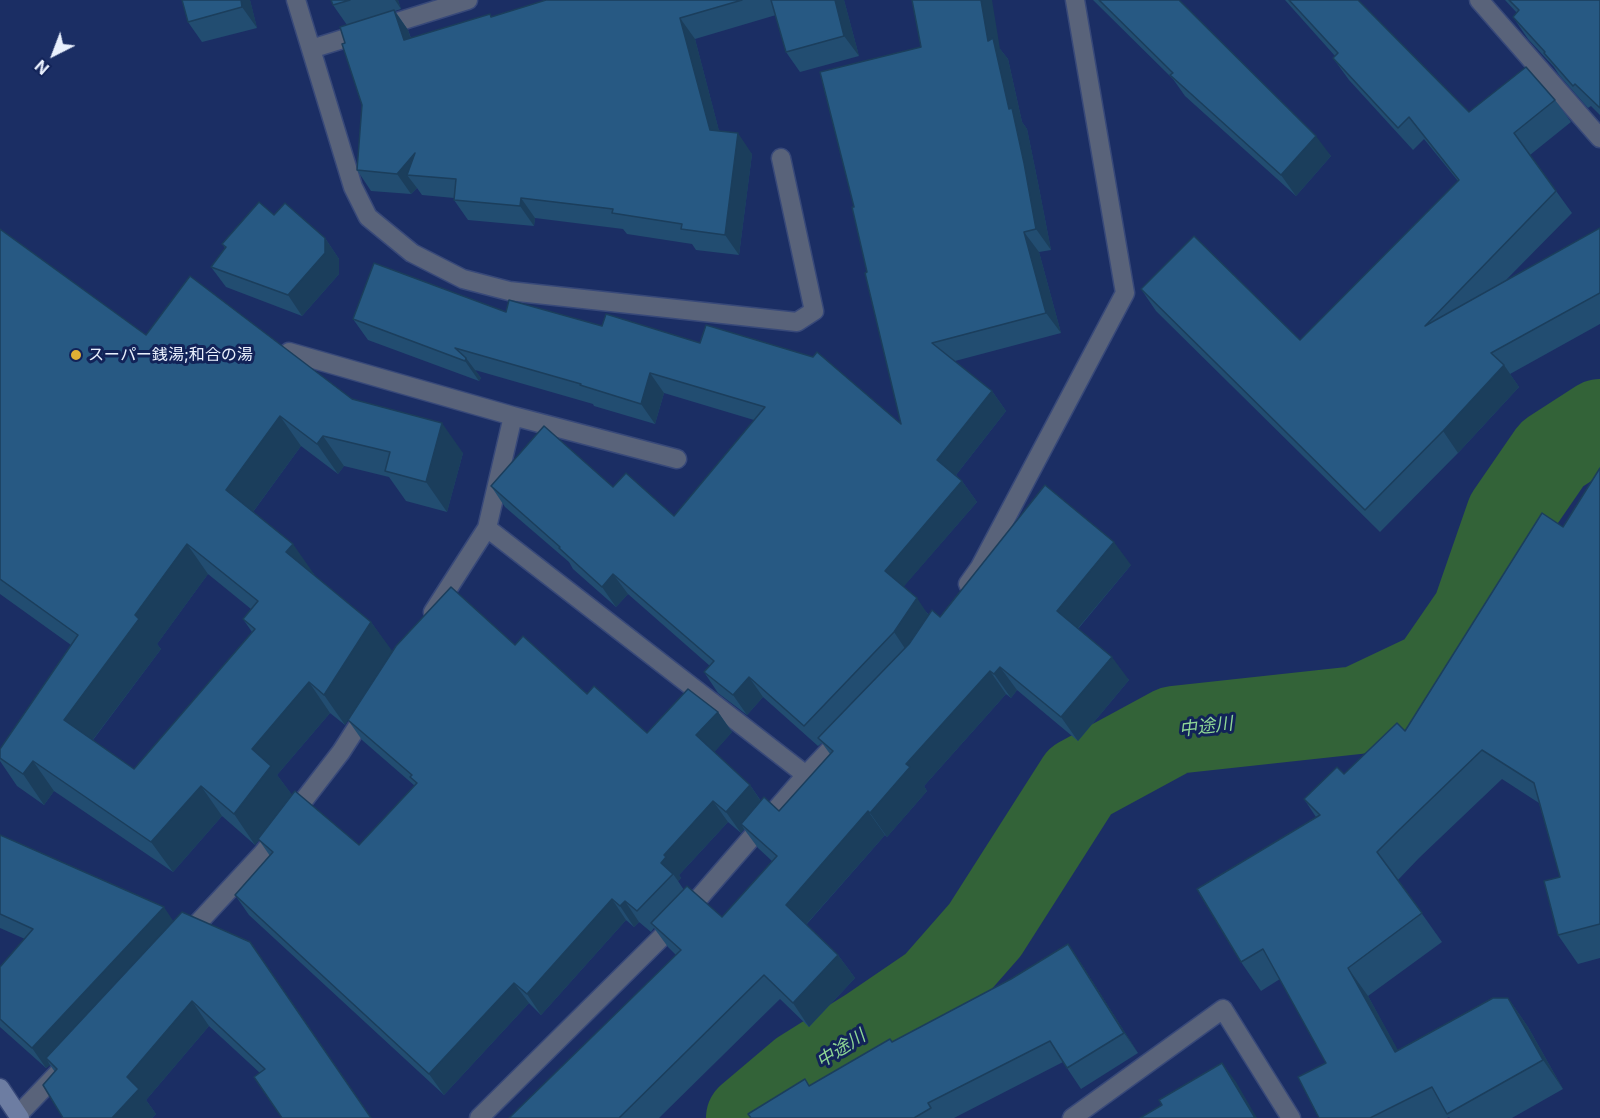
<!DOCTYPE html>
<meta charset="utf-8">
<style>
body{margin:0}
#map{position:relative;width:1600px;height:1118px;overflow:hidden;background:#1b2e64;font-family:Inter,sans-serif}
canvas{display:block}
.north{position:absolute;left:24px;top:24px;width:60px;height:60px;-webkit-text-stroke:4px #122358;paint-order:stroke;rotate:222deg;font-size:16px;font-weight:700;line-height:24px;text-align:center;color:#e9f0fd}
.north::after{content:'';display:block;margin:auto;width:21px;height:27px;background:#e9f0fd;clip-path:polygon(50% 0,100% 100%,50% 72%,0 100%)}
</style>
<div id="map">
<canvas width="1600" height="1118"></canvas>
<div class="north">N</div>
</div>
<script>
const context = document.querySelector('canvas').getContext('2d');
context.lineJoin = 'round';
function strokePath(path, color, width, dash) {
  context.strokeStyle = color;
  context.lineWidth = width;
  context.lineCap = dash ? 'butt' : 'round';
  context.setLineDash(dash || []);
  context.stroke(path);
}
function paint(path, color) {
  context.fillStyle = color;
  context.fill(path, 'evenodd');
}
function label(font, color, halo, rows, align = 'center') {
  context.font = font + ' Inter,"Noto Sans JP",sans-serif';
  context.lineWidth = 6;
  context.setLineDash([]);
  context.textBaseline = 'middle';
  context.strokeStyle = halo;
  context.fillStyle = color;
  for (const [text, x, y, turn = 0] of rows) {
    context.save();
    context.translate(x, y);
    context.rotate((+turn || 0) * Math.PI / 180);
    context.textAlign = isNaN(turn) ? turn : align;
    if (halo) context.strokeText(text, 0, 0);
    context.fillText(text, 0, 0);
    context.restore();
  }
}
const river = new Path2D(`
 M750 1118 802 1074 869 1032 935 987 985 930 1080 781 1174 730 1358 710 1434 674 1476 613 1510 515 1552 454 1600 423`);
const street = new Path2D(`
 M296 0 353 187 368 217 412 253 463 279 509 291 797 322 814 311 781 158
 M1479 0 1600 138
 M311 49 468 0
 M289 352 513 416 487 528
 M513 416 677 459
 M968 584 980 567 1125 293 1075 0
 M433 612 487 528 806 775
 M184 938 263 853 341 752 368 710
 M18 1115 61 1070
 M479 1118 685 914 806 775 844 735
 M1072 1118 1223 1009 1291 1118`);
const secondary = new Path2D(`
 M0 1088 20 1118`);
const wall = new Path2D(`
 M250 0 257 28 202 42 188 22Z
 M331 0H398L401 9 395 11 408 30 411 38 492 17 546 0H844L859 56 800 72 786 52 776 15 695 39 719 131 752 154 739 255 696 250 692 244 627 234 623 229 535 218 534 226 468 220 454 200V198L422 195 417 188 411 194 371 191 357 170 362 105 345 43 347 25 333 5Z
 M1093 0H1179L1331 156 1296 196 1185 96 1173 79Z
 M1285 0H1358L1469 112 1555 100 1571 122 1530 155 1572 213 1506 280 1600 228V324L1510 374 1519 387 1458 453 1380 532 1156 311 1141 289 1300 340 1458 181 1424 139 1413 150 1349 80 1333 58 1335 56Z
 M1505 0H1600V115L1591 106 1588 108 1559 75 1554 67 1528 39 1513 17 1517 13Z
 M1000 49 1008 59 1022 122 1027 129 1038 183 1051 250 1039 252 1061 333 955 361 992 391 1006 411 956 475 962 481 977 502 903 587 929 615 940 617 1131 565 1078 629 1129 680 1078 741 1017 690 1011 698 1006 694 924 786 927 791 887 837 885 835 806 925 838 955 855 978 809 1027 780 999 659 1118H509L676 955 668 947 654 928 651 932 639 922 634 927 626 920 541 1015 529 1003 444 1095 249 915 235 895 270 856 259 840 255 845 222 816 173 872 54 791 44 805 17 786 0 761V749L71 645 0 594V229L146 335 352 399 463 453 447 512 406 501 389 477 344 466 338 474 301 446 253 512 314 574V575L371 622 392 652 515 645 647 733 718 712 732 732 714 752 750 785 761 801 779 811 830 754 822 743 818 746 763 697 747 715 718 693 704 672 710 666 628 594 616 607 573 569 569 562 505 507 491 486 613 487 674 516 754 420 664 393 655 424 594 406 593 404 475 370 481 378 479 381 368 340 353 319 506 312 901 424 854 207ZM208 574 251 609 243 619 252 632 134 769 93 740 161 649 157 644ZM330 713 345 725 348 720 362 740 415 786 359 845 292 795 277 775ZM728 822 741 833 744 829 758 848 772 861 722 917 684 890 678 881 681 878 679 875Z
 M274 215 325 238 339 259V274L302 316 226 287 211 267 225 248 222 244Z
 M1600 468V958L1578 964 1558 935 1560 877 1539 803 1502 779 1419 858 1398 880 1442 942 1368 996 1398 1051 1508 998 1528 1027 1563 1089 1512 1118H1450L1449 1117 1447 1118H1319L1326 1063 1280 979 1261 991 1241 962 1316 817 1304 799 1344 774 1405 731 1563 527Z
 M0 835 174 921 371 1118 260 1073 209 1026 146 1100 156 1114 152 1118H63L55 1072 50 1065 46 1068 0 1027V967L25 939 0 928Z
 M1068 944 1082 965 1138 1053 1081 1089 1063 1062 954 1118H751L805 1079 809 1086 1011 979Z`);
const shadedWall = new Path2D(`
 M241 0H250L257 28 242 7Z
 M395 0H398L401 9Z
 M835 0H844L859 56 844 36Z
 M981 0H992L1000 49 1008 59 1022 122 1027 129 1038 183 1051 250 1036 229 1009 109 988 41Z
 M394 10 408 30 418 61 404 40Z
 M680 18 695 39 724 150 710 130Z
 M738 133 752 154 739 255 725 235Z
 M1316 136 1331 156 1296 196 1281 175Z
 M415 153 407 175 417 188 411 194 397 174Z
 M521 198 535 218 534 226 520 206Z
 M1024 232 1039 252 1061 333 1046 313Z
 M325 238 339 259V274L302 316 288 295Z
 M466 358 481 378 479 381 465 361Z
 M1504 365 1519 387 1458 453 1443 431Z
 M650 373 664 393 655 424 641 404Z
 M992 391 1006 411 952 480 937 460Z
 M280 416 301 446 247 520 226 490Z
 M442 423 463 453 447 512 426 482Z
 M323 436 344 466 338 474 317 444Z
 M962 481 977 502 899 592 885 571Z
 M1114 542 1131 565 1073 634 1057 611Z
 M187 544 208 574 157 644 161 649 85 750 64 720 135 615Z
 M293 544 314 574 307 583 286 552Z
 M613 574 628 594 616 607 602 587Z
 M917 598 931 619 908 653 894 632Z
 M371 622 393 652 345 725 324 695Z
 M1112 657 1129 680 1078 741 1061 717Z
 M1000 667 1017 690 1011 698 994 674Z
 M990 671 1006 694 924 786 927 791 887 837 870 813 906 764Z
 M749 677 763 697 747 715 733 695Z
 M309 682 330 713 277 775 293 796 255 845 234 814 252 749Z
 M718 712 732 732 711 756 696 735Z
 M33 761 54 791 44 805 23 774Z
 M750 785 764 806 741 824 744 829 741 833 726 812Z
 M201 786 222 816 173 872 151 842Z
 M713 801 728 822 679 875 681 878 678 881 673 874 661 863 664 855Z
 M868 811 885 835 802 929 786 905Z
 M612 899 626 920 541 1015 527 994Z
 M625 901 639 922 634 927 620 906Z
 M164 907 178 928 46 1058 50 1065 46 1068 32 1048Z
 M1068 944 1082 965 1138 1053 1124 1033Z
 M838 955 855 978 809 1027 793 1003Z
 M1348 968 1368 996 1415 1081 1395 1052Z
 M514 983 529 1003 444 1095 429 1074Z
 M1508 998 1528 1027 1563 1089 1543 1060Z
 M192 1001 209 1026 146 1100 156 1114 152 1118H112L127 1077Z
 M1222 1063 1236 1082 1257 1118H1255Z`);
const building = new Path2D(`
 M182 0H241L242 7 188 22Z
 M331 0H350L333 5Z
 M546 0H742L680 18 710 130 738 133 725 235 681 229 682 224 612 213 613 209 521 198 520 206 454 200 456 179 407 175 415 153 397 174 357 170 362 105 342 44 345 43 340 27 394 10 404 40 490 14 491 17Z
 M771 0H835L844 36 786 52Z
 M912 0H981L988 41 993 38 1009 109 1012 108 1024 163 1036 229 1024 232 1046 313 932 343 992 391 937 460 962 481 885 571 917 598 894 632 804 726 749 677 733 695 704 672 714 661 613 574 602 587 559 548 560 547 491 486 544 426 613 487 626 473 674 516 765 407 650 373 641 404 580 385 581 384 455 348 466 358 465 361 353 319 374 263 506 312 509 300 602 326 606 314 700 343 706 325 813 357 817 352 901 424 865 273 867 272 852 207H854L820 72 921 47Z
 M1099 0H1179L1316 136 1281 175 1170 75 1173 73Z
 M1289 0H1358L1469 112 1526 67 1555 100 1514 133 1556 191 1425 326 1600 228V293L1491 353 1504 365 1443 431 1365 510 1141 289 1194 236 1300 340 1459 180 1409 117 1398 128 1333 58 1338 53Z
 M1509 0H1600V108L1575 84 1573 86 1544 53 1545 52 1513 17 1519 10Z
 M259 202 274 215 285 203 325 238V253L288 295 211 267 226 247 222 244Z
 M0 229 146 335 190 276 352 399 442 423 426 482 385 471 390 452 323 436 317 444 280 416 226 490 293 544 286 552 371 622 324 695 309 682 252 749 271 766 234 814 201 786 151 842 33 761 23 774 0 758V749L78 635 0 579ZM187 544 258 601 243 619 255 629 134 769 64 720 139 619 135 615Z
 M1600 468V924L1558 935 1544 881 1560 877 1534 783 1482 750 1399 830 1377 852 1422 913 1348 968 1395 1052 1493 998H1508L1543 1060 1447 1114 1432 1087 1370 1118H1319L1298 1077 1326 1063 1263 949 1241 962 1197 889 1320 815 1304 799 1337 767 1344 774 1397 723 1405 731 1542 513 1563 527Z
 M1045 485 1114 542 1057 611 1112 657 1061 717 1000 667 994 674 990 671 906 764 910 767 870 813 868 811 786 905 838 955 793 1003 764 975 619 1118H509L681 950 651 923 687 886 722 917 777 856 741 824 764 797 779 811 833 751 818 738 909 644 932 610 940 617Z
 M451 587 515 645 523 636 587 694 594 686 647 733 688 689 718 712 696 735 750 785 726 812 713 801 664 855 666 857 661 863 673 874 637 911 625 901 620 906 612 899 527 994 514 983 429 1074 235 895 273 852 258 839 295 791 359 845 417 783 410 777 412 775 348 720 396 646Z
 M0 835 164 907 32 1048 0 1019V967L33 929 0 914Z
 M182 912 250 942 371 1118H282L254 1077 265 1069 192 1001 127 1077 139 1089 112 1118H63L43 1085 57 1069 46 1058Z
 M1068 944 1124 1033 1067 1068 1050 1041 928 1103 931 1108 914 1118H751L748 1114 805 1079 809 1086 890 1039 892 1042 1011 979Z
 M1222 1063 1255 1118H1140L1162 1105 1159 1100Z`);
const markers = [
 [76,355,6,"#e0b034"]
];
const poiNames = [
 ["スーパー銭湯;和合の湯",88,355]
];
const waterNames = [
 ["中途川",1206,727,-7],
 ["中途川",841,1049,-33]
];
strokePath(river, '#336338', 88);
strokePath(street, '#384979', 21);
strokePath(secondary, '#384979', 21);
strokePath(street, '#59637a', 18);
strokePath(secondary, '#6d7da2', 18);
paint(wall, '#224d71');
paint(shadedWall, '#1b3e5c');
paint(building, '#275983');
strokePath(building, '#1b3e5c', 1.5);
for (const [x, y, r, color] of markers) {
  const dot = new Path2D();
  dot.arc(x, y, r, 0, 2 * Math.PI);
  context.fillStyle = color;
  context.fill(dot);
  strokePath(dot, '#122358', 2);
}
label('16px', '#e9f0fd', '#122358', poiNames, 'left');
label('italic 18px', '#8fd795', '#122358', waterNames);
</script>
